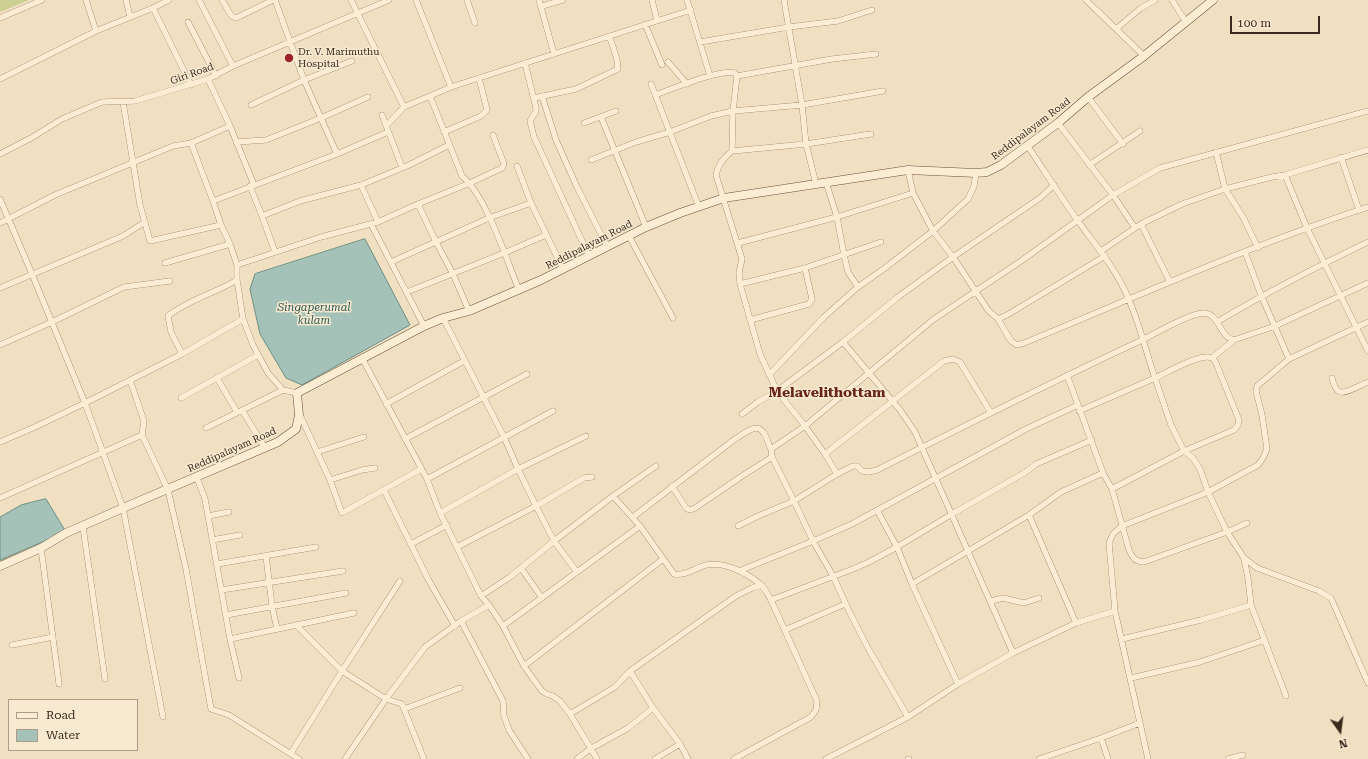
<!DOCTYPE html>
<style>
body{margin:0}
#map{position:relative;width:1368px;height:759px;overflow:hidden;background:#f0dfc1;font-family:"Roboto Serif",serif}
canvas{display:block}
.legend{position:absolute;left:8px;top:699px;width:130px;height:52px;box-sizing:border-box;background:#f7ead1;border:1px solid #ab9d89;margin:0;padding:5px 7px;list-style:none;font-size:12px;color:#39291c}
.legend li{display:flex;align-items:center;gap:8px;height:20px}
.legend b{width:20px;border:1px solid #ab9d89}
.north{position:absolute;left:1320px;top:711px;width:40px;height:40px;-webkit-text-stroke:3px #f7ead1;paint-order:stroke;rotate:166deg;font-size:11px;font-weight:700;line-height:16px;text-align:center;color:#39291c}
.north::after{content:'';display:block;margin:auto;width:14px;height:18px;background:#39291c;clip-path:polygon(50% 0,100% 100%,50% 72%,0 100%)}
.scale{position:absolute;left:1230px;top:16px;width:90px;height:18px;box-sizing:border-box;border:2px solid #39291c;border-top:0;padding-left:5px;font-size:12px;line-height:14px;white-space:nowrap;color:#39291c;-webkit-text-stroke:3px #f7ead1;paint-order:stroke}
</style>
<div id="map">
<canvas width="1368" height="759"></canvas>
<ul class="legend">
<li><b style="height:5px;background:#fbedd4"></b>Road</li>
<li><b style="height:11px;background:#a4c2b7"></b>Water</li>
</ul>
<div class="north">N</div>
<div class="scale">100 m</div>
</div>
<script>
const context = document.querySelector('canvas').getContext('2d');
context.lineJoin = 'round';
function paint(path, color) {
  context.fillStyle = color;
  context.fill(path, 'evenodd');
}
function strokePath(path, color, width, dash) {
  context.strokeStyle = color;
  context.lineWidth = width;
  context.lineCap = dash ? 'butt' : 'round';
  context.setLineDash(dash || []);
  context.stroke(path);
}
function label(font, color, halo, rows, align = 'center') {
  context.font = font + ' "Roboto Serif",serif';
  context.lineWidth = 3;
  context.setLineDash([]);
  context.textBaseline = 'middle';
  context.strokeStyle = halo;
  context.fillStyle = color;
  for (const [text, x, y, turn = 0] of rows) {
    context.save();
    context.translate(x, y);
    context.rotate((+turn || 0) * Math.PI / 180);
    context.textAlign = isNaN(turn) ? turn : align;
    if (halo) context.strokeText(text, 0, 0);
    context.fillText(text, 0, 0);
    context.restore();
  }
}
const green = new Path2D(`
 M0 0H29L0 12Z`);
const water = new Path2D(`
 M365 239 410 325 302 385 286 378 260 334 250 289 255 274Z
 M46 499 66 532 0 560V517L21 505Z`);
const street = new Path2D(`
 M86 0 96 31
 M126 0 130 17
 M199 0 233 66
 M222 0 231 15 233 17 236 18 273 0
 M351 0 404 107
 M416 0 451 87
 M467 0 475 23
 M539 0 554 54
 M652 0 657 20
 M687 0 710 76
 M784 0 802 105 806 144 816 184
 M1086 0 1144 56
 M1172 0 1186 22
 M542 6 563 0
 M153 8 191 85
 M0 18 42 0
 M188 22 216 76
 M645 24 662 65
 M1116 29 1141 8 1155 0
 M700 42 789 27 838 21 872 10
 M668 62 687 84
 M525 63 536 108V111L530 121 534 137 589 256
 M737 76 832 59 876 54
 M0 79 96 31 153 8 169 0
 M651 84 699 207
 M655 95C672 89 719 69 735 73L737 76 733 111 732 151
 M430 96 462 176C487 197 506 259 519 290
 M542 96 556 140 577 187 607 246
 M1088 97 1123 144
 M534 98 576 89 618 69C618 58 613 46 609 36
 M123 102 140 205 150 241 221 225
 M251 105 304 80 352 61
 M382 115 402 167
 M601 117 646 227
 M584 123 616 111
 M1058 123 1113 195 1135 228
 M230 126 254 185
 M386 126 404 107 451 87 691 10
 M444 132 481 116 487 110 479 78
 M236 142 266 140 321 118 368 97
 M191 143 230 126 208 79
 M1027 145C1044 170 1060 196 1078 221 1096 246 1117 270 1129 300 1140 325 1146 352 1155 378L1079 411
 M1216 152 1225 189 1243 217 1258 248
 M0 154 31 138 62 119 102 102 135 101 208 79 233 66 389 0
 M337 154 388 132
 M1341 157 1359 210
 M591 160 636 142 670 132 711 116 733 111 802 105 883 91
 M1089 165 1140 131
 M517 166 531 203 563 269
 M976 173 974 186 968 199 933 231 953 257 988 310 998 319 1007 315 1105 256
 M1285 175 1368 150
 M826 182 837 217 844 255 848 272 858 287 885 268 933 231 913 193
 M361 185 378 222
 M250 186 262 216
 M0 199 32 274 85 403 35 427 0 442
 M213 201 337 154 304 80 275 0
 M418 204 470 183 502 168 504 164 503 161 493 135
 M0 223 55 195 173 146 191 143 213 201 221 225 230 244 237 265V280C215 293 188 300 168 316L171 332 182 354
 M371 224 424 326
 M1141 224 1170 282
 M629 236 673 318
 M738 243 837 217 913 193 908 170
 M1101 251 1141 224 1182 204 1225 189 1272 177 1285 175 1307 228 1368 351
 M275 252 262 216 300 201 361 185 407 166 449 145
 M1245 252 1261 295 1289 359 1368 322
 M391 262 489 218 531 203
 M165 263 230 244
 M237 265 321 237 378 222 418 204 436 242 453 274 469 311
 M237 280 243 319
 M740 284 805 268 881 242
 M0 288 123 236 145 222
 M407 292 504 253 546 235
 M443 318 504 437 518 469 536 506 554 541 577 572
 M998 319 1011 341 1017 345 1024 343C1138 296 1251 245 1368 207
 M750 320 809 304 812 299 805 268
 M1217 322C1266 293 1316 267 1368 242
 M0 345 52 322 124 287 170 281
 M362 358 427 479 440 513 481 596 489 605 503 626 524 666 542 691 547 694 553 696 560 701 570 714 597 759
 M1212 358 1234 340
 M769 375 824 317 858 287
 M1067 375 1103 473 1112 489 1129 550C1133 558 1134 561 1144 562L1227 532 1247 523
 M217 378 237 412
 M1332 378C1333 382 1335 390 1340 392 1346 394 1362 384 1368 382
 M130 380 144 421 142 435 168 490 186 569 211 709 229 715 299 759
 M181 398 258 355
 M386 404 464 361
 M242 410 265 448
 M742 414 758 402 777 391 843 342 898 297 953 257 1040 198 1054 185
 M300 415 330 480 342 513 421 469
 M206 428 283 390
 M405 439 527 374
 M317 452 364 437
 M825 454 944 361 953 359 960 362 991 413
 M837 474 853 466H857L862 471 868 472 877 470C964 426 1052 382 1140 341 1154 334 1190 313 1204 313 1220 314 1219 337 1234 340L1275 326 1368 283
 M197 478 205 499 230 639 239 678
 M427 479 553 411
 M330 480 362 470 375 468
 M672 486 686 508 690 510 695 508 742 476 772 457 771 449 805 426 934 319 1021 261 1113 195 1160 168 1368 111
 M1112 489 1184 451 1234 430 1238 425 1239 420 1216 363C1215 361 1214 359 1212 358 1202 352 1166 373 1155 378L1171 425 1184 451 1193 458 1200 469 1208 492 1227 532 1244 558 1257 568 1319 591 1331 598 1368 683
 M384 490 428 579 455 626
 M613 496 656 466
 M0 498 142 435
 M877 510 897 547 912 584 958 684
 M440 513 518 469 586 436
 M1029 515 1076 623
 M208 516 229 512
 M633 517 735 439C742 435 756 422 763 432 767 436 768 444 771 449
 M738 526 758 516 794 501 837 474 825 454 805 426 777 391 760 354 740 284 739 273 742 259 716 175C718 164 724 158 732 151L806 144 871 134
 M83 527 105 679
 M212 540 240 535
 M411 544 447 525
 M457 547 536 506 584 478 592 477
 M41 548 59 684
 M266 556 272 606 277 629
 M1244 559 1248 578 1251 605 1286 696
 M217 564 316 547
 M521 568 542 598
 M739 571 813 541 794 501 772 457
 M912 584 1029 515 1061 492 1103 473
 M221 590 343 571
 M481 596 510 577 554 541 613 496 640 526
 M771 600 853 569 869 562 897 547 952 514 1026 472 1036 464 1092 440
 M991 601 1003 598 1024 603 1039 598
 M226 615 346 593
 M461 621 503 701 504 716 509 730 528 759
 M296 625 342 671 386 699 402 704 424 759
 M503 626 640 526 674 574C686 576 695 568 706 565 724 561 747 573 760 584 765 588 768 595 771 600L817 701 816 710 811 717 734 759
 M785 630 845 604
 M230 639 354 613
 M1122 639 1201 620 1251 605
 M12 645 53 637
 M1013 653 1076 623 1115 611
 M524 666 663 559
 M630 671 653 708 680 744 688 759
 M1131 678 1200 662 1265 640
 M404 709 460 688
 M570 714 615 687 630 671 736 596 752 588 762 585
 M163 717 123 508 85 403 182 354 243 319 253 345 268 373 283 390 297 393
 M908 717 869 650 849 611 833 576 813 541 852 524 1026 429 1078 405
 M1101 738 1108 759
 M291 753 342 671 400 581
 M345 759 386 699 425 647 461 621 489 605
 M577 759 590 749 628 728 653 708
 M655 759 680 744
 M826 759 908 717 958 684 1013 653 915 432 900 410 843 342
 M908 759H909
 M1039 759 1101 738 1140 723
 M1148 759 1115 611 1109 543 1113 534 1122 526 1208 492 1258 465 1263 458 1267 449 1262 415 1256 391 1257 386 1289 359
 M1228 759 1243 755`);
const secondary = new Path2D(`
 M0 566 41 548 66 533 123 508 278 442 296 429 299 415 297 393 424 326 443 318 469 311 541 280 646 227 680 213 724 198 908 170 976 173 987 172 1001 165 1058 123 1088 97 1144 56 1213 0`);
const markers = [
 [289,58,5,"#9d242c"]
];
const poiNames = [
 ["Dr. V. Marimuthu",298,52],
 ["Hospital",298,64]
];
const streetNames = [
 ["Giri Road",192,74,-20],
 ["Reddipalayam Road",1031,129,-37],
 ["Reddipalayam Road",589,245,-27],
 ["Reddipalayam Road",232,450,-24]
];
const waterNames = [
 ["Singaperumal",314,308],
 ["kulam",314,321]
];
const districtNames = [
 ["Melavelithottam",827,393]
];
paint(green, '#cccf94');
paint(water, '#a4c2b7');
strokePath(water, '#6a9185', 1);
strokePath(street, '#8b6f57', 6);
strokePath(secondary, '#6c503b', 9);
strokePath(street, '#fbedd4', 5.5);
strokePath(secondary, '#fbedd4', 8);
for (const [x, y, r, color] of markers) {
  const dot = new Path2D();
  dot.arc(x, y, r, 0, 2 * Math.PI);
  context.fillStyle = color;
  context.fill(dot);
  strokePath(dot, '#f7ead1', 1.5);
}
label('10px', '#39291c', '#f7ead1', poiNames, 'left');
label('10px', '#39291c', '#f7ead1', streetNames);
label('italic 11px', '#2b5a54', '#f7ead1', waterNames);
label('bold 14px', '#68251a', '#f7ead1', districtNames);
</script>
